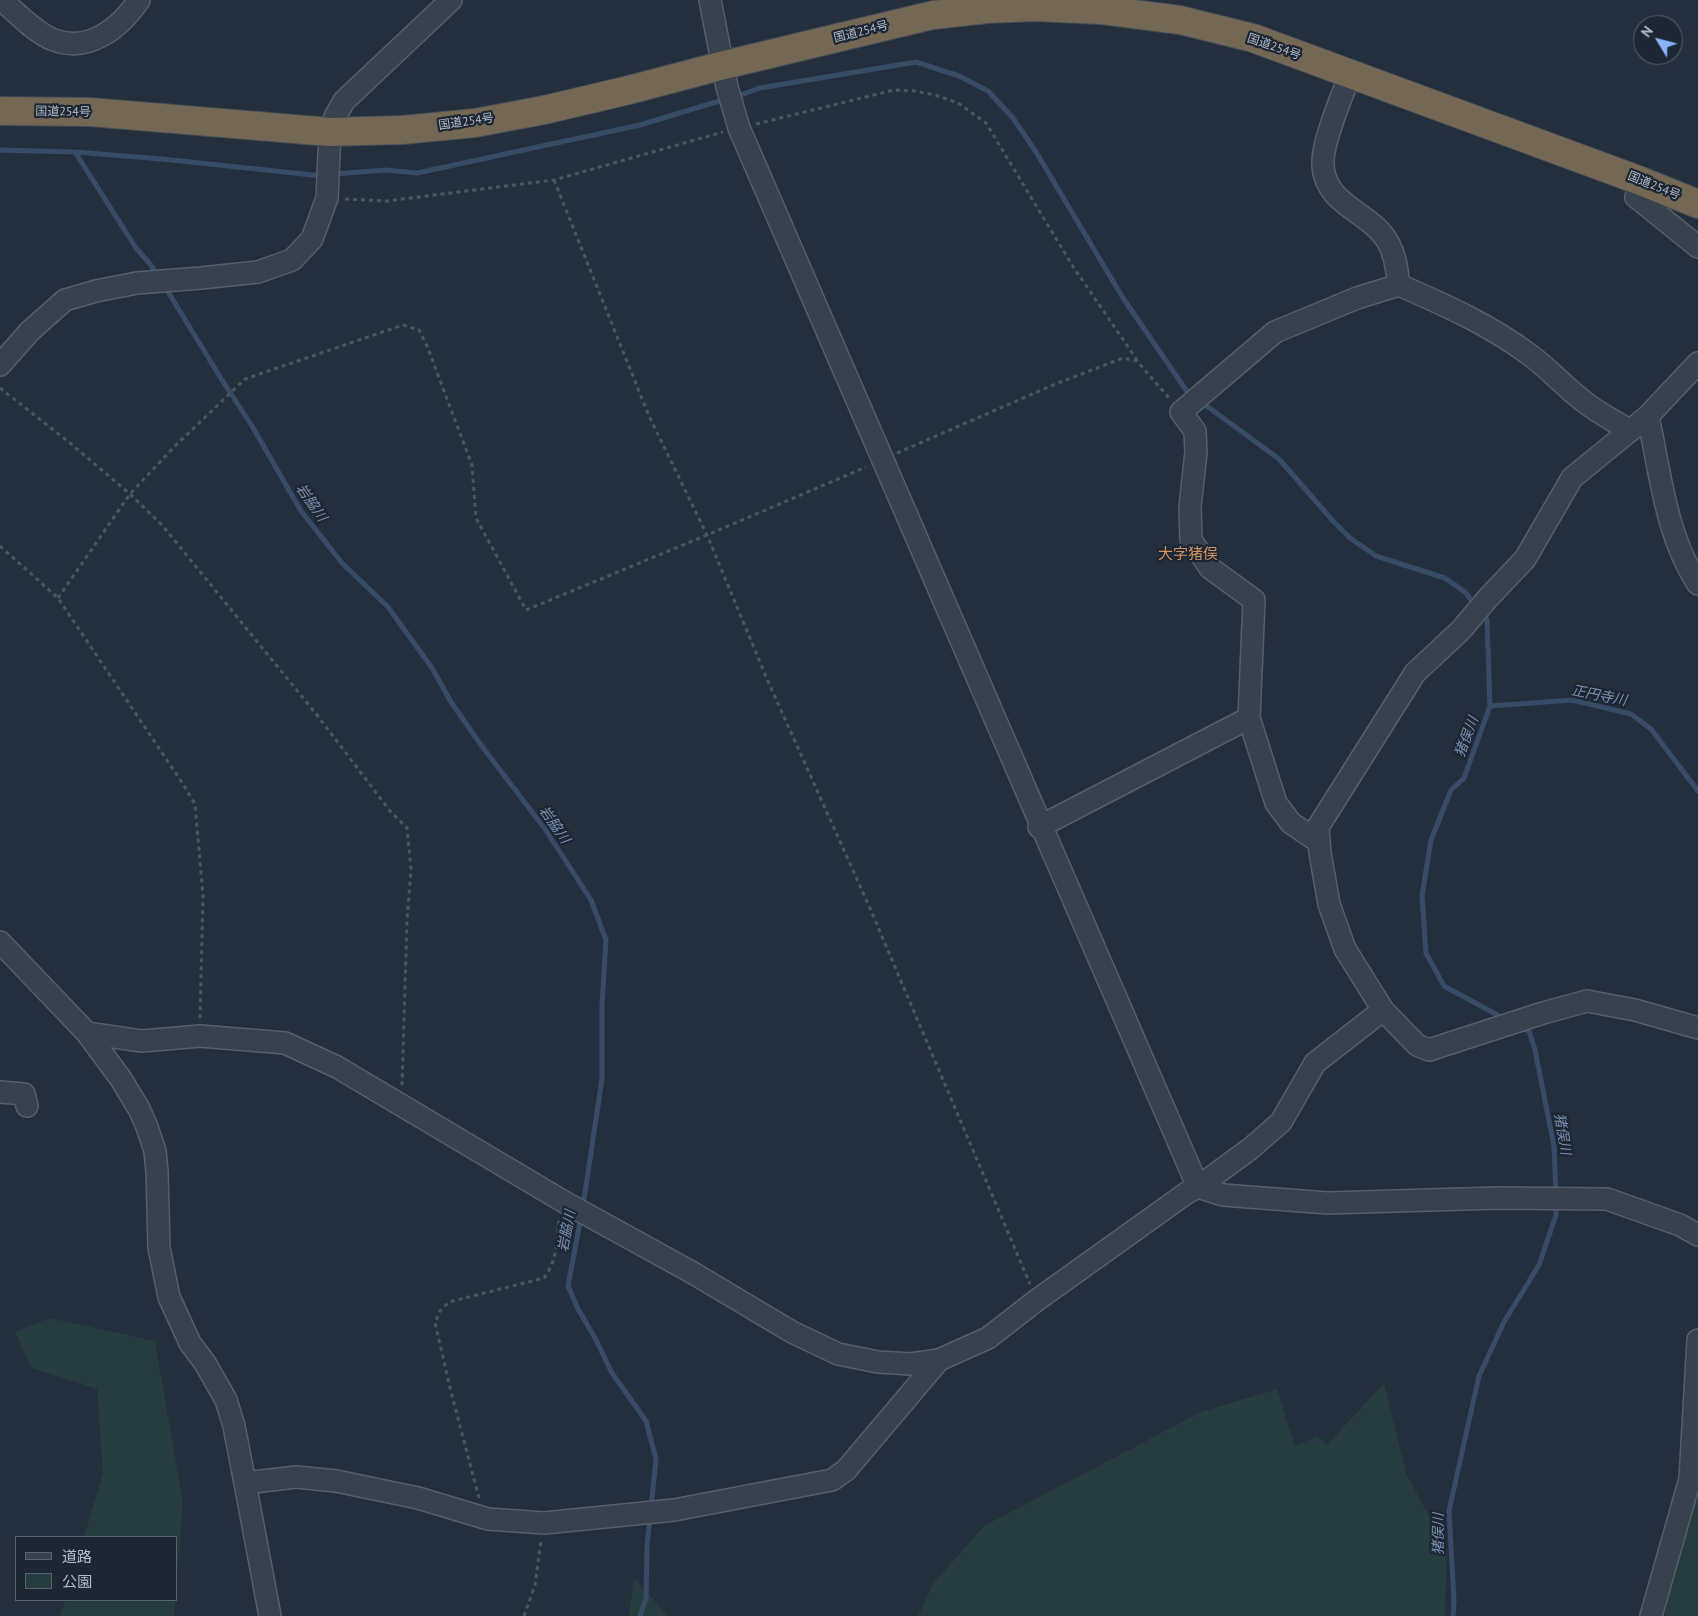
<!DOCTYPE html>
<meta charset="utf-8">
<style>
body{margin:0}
#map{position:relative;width:1698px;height:1616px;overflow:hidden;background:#242f3e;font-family:"PT Sans","Noto Sans JP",sans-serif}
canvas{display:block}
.legend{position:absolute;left:15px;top:1536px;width:162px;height:65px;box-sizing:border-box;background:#1d2633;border:1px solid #59626f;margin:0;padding:6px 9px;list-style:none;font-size:15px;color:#b4bcc9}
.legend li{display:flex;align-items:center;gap:10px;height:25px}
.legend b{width:25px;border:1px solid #59626f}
.north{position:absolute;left:1633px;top:15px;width:50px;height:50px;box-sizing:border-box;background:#1d2633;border:1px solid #59626f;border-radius:50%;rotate:307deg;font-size:14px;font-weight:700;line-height:20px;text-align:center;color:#b4bcc9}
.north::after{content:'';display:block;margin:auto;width:18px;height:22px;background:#8ab4f8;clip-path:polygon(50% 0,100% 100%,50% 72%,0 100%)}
</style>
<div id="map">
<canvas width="1698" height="1616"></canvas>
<ul class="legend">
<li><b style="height:6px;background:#38414e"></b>道路</li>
<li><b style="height:14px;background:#263c3f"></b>公園</li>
</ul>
<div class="north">N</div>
</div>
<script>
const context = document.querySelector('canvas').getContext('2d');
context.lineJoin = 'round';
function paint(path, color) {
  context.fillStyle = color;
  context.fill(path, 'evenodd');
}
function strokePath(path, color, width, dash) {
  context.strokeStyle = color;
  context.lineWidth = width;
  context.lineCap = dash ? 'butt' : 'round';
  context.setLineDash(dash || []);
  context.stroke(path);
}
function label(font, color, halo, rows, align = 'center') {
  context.font = font + ' "PT Sans","Noto Sans JP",sans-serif';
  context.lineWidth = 4.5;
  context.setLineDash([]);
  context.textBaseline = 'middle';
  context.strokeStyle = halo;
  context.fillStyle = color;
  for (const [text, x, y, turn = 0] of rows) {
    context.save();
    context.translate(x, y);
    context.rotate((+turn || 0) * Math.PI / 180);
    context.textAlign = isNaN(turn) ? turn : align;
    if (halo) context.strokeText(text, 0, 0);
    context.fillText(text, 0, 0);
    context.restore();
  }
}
const green = new Path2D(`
 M49 1318 155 1341 183 1504 176 1586V1537H84L103 1473 97 1389 32 1368 15 1332Z
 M1384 1383 1406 1473 1447 1550 1445 1616H918L933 1584 984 1526 1201 1412 1277 1389 1295 1446 1317 1436 1327 1445Z
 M1698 1458V1616H1665L1680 1530Z
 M634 1578 668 1616H629Z
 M65 1600H175L174 1616H60Z`);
const stream = new Path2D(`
 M735 97 760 88 916 62 959 76 988 91 1013 118 1036 152 1123 298 1186 390 1193 396
 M0 150 75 152 162 159 313 175H323
 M75 152 136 248 150 264 158 276
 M334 174 386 170 417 173 640 125 726 99
 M165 287 222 380 252 426 301 511 342 563 388 607 432 668 451 702 481 745 545 829 591 900 606 940 602 1005V1079L583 1206
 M1200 401 1279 459 1333 521 1350 538 1376 556 1445 578 1465 592 1475 605
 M1482 614 1487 620 1490 706 1464 778 1451 790 1431 840 1422 896 1426 953 1444 986 1503 1018
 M1490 706 1572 700 1631 714 1651 729 1698 791
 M1522 1028 1529 1031 1535 1050 1554 1146 1556 1195
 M581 1217 568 1286 578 1309 595 1338 612 1373 646 1421 656 1459 651 1507
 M640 1616 646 1598 647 1545 650 1518
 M1453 1616 1454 1601 1449 1511 1479 1376 1504 1322 1539 1265 1556 1215V1203`);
const path = new Path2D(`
 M756 124 894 90 915 91 935 95 958 103 986 123 1072 265 1137 360
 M554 180 649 416 707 535 767 679 869 906 1030 1284
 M345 199 387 201 554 180 723 132
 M0 388 70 443 130 494 162 525 317 715 390 811 407 828 411 869 407 921 402 1085
 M897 453 1053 385 1123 358 1137 361 1170 399
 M0 546 58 598 181 781 195 804 203 896 200 1018
 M58 598 130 494 174 447 245 379 403 325 419 330 427 346 472 465 476 518 526 610 707 535 866 467
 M479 1498 450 1388 435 1323 440 1311 449 1302 544 1278C557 1261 557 1241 559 1220
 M524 1616 535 1585 541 1541`);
const minor = new Path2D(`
 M2 0C15 12 37 34 54 40 89 53 120 28 139 0
 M710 0 727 87 739 128C889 482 1042 835 1198 1187L1223 1195 1328 1203 1498 1198 1607 1199 1680 1225 1698 1235
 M1350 75C1342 96 1321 144 1323 166 1326 207 1373 212 1389 244 1396 257 1397 271 1399 285
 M1641 181 1636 197 1698 247
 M1698 363 1648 416 1572 478 1525 559 1488 598 1461 630 1415 673 1318 827 1320 853 1329 904 1345 949 1383 1010 1417 1045 1429 1050 1543 1013 1587 1001 1635 1010 1698 1028
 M0 365 30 331 65 300 96 291 137 283 201 278 258 272 292 260 312 239 327 198 330 132 335 117 344 101 451 0
 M1648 416C1660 472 1666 536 1698 584
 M1249 718 1276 803 1291 823 1319 842
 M1039 827 1249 718 1254 600 1210 568 1191 540 1190 507 1196 452 1195 431 1181 412 1275 332 1357 298 1399 285C1445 305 1490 325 1530 355 1549 369 1564 386 1582 400 1596 412 1615 421 1630 431
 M0 942 87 1033 121 1079 139 1109 147 1127 155 1151 157 1171 159 1248 169 1297 190 1343 205 1363 226 1400 234 1426 245 1483 270 1616
 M87 1033 142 1041 200 1036 285 1043 337 1067 566 1203 693 1273 792 1332 838 1354 878 1362 911 1364 939 1360 988 1338 1037 1300 1188 1192 1198 1187 1250 1149 1281 1122 1315 1063 1383 1010
 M0 1092 24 1094 27 1106
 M245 1483 296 1477 336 1481 418 1498 488 1519 544 1523 674 1510 832 1480 846 1470 939 1360
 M1651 1616 1690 1479 1698 1340`);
const highway = new Path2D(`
 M0 111 90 112 330 132 402 130 475 123 544 110 629 90 724 65 933 15 987 9 1036 7 1102 10 1180 20 1253 38 1641 181 1698 204`);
const streetNames = [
 ["国道254号",861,32,-14],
 ["国道254号",1274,47,19],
 ["国道254号",63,112,1],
 ["国道254号",466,122,-8],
 ["国道254号",1654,186,22]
];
const waterNames = [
 ["岩脇川",311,503,55],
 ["正円寺川",1599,696,11],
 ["猪俣川",1467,737,-70],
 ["岩脇川",554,825,55],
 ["猪俣川",1562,1134,81],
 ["岩脇川",567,1231,-79],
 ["猪俣川",1439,1534,-90]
];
const quarterNames = [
 ["大字猪俣",1188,555]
];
paint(green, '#263c3f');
strokePath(stream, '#394c67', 5);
strokePath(minor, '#565f6c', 24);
strokePath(highway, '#434c59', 30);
strokePath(path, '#44595c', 3, [4, 4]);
strokePath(minor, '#38414e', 21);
strokePath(highway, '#746855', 28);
label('12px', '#b4bcc9', '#1d2633', streetNames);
label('italic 14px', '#7c92b1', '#1d2633', waterNames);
label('15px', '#d59563', '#1d2633', quarterNames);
</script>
